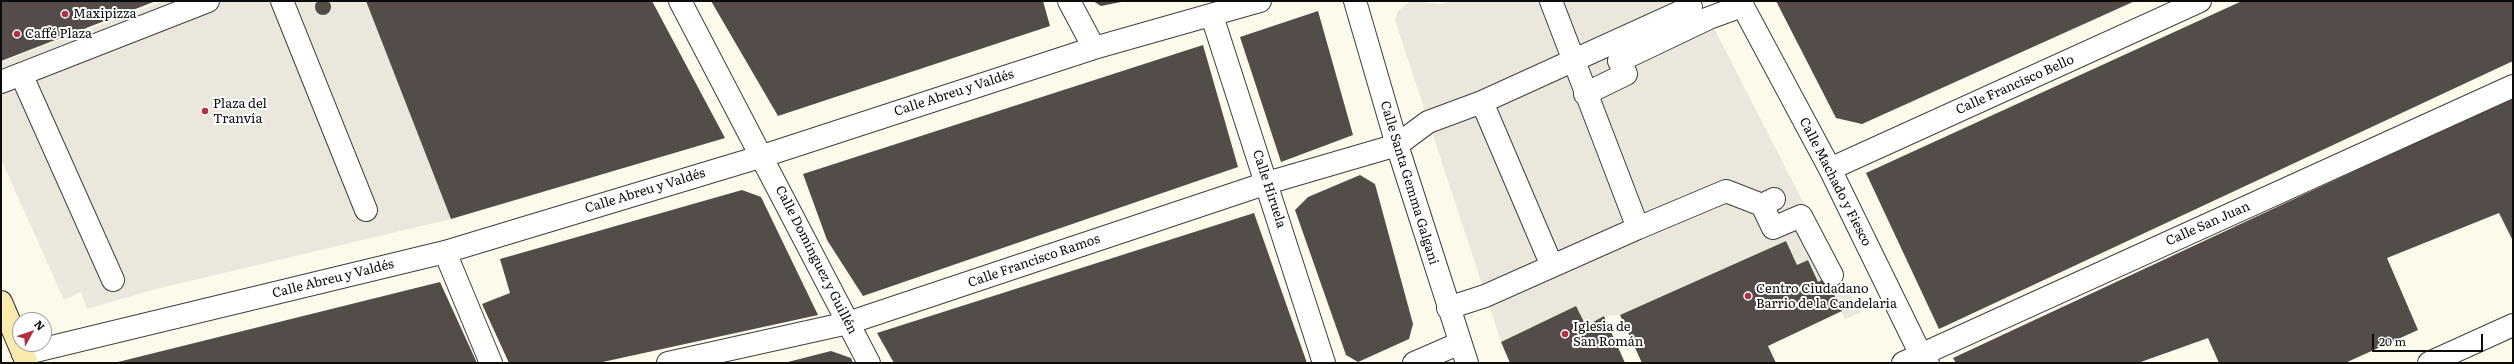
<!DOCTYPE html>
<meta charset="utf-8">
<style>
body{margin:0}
#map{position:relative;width:2514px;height:364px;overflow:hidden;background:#fdf9eb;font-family:Literata,serif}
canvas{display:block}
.frame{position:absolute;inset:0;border:2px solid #0b0b0b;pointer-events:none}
.north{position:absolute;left:12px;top:312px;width:40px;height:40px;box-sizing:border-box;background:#fff;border:1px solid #9d9d9d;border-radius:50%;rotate:50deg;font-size:11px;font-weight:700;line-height:16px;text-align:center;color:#0b0b0b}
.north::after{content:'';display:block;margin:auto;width:14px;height:18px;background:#ae313d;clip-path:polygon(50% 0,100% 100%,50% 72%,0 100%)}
.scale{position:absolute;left:2372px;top:334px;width:111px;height:18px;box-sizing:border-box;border:2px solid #0b0b0b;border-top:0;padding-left:5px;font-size:12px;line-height:14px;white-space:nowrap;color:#0b0b0b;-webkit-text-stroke:3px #fff;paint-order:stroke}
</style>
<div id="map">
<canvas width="2514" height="364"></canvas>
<div class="frame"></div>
<div class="north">N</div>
<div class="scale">20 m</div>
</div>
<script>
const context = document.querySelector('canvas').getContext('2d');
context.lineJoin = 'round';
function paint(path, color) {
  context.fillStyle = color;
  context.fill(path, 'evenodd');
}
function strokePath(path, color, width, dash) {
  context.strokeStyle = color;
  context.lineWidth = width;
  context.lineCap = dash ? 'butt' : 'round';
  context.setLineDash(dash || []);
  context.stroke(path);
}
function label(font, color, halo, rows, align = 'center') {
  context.font = font + ' Literata,serif';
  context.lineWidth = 4;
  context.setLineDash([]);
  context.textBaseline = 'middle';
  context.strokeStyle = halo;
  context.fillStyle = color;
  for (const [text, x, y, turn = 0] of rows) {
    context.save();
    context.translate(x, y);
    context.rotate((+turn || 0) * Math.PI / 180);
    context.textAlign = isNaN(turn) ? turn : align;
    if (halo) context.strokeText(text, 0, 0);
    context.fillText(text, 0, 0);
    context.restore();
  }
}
const plaza = new Path2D(`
 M164 1H366L451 219 152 290 87 309 81 292 64 300 1 159V62Z
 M1410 1 1442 4 1451 1H1700L1860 313 1845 319 1826 279 1818 282 1808 260 1797 265 1786 241 1620 315 1604 316 1586 326 1576 306 1501 342 1395 20 1398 11Z`);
const building = new Path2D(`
 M315 7a8 8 0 1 1 16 0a8 8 0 1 1-16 0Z
 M1 1H156L1 61Z
 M366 1H652L725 138 451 219Z
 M711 1H1043L1050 26 778 116Z
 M1093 1H1121V2L1101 6Z
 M1776 1H2135L1862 124 1836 118Z
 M2242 1H2513V61L1939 329 1866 173Z
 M1318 11 1353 135 1281 162 1240 37Z
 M1203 45 1238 167 863 296 827 240 803 174Z
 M2513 97V241L2499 213 2387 258 2418 330 2345 363H2219L2208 338 2138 363H1956L1953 358Z
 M1360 175 1375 184 1413 324 1409 339 1358 362 1346 355 1295 210 1308 197Z
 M742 190 761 197 818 315 598 363H509L482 304 510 293 500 259Z
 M1254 213 1307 363H894L877 333Z
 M1786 241 1797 265 1808 260 1818 282 1826 278 1842 311 1768 346 1776 363H1642L1620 315Z
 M440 282 477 363H118V362Z
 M1576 306 1586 326 1604 316 1625 363H1510L1501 342Z
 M831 351 851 358 853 363H784Z`);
const pedestrian = new Path2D(`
 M282 1 366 210
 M21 74 113 280
 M1 82 208 1
 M1585 94 1626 74 1619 61 1709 18 1742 6
 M1397 145 1428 122 1482 102
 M1762 205 1773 228 1801 216 1832 275
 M1638 228 1726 191 1762 205 1774 199
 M1552 266 1482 102 1691 7
 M1448 308 1485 296 1638 228 1551 1`);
const minor = new Path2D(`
 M680 1 869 363
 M1069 1 1094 48
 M1355 1 1397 145 1467 363
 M1740 1 1830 169 1921 355 1928 363
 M1212 16 1324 363
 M1830 169 2200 1
 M445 252 491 363
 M23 354 445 252 763 156 1094 48 1260 1
 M668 363 848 323 1267 183 1397 145
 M1414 363 1460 343
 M1903 363 2513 86
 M2429 363 2513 325`);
const secondary = new Path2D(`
 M1 302 27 363`);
const markers = [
 [65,14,4,"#ae313d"],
 [17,34,4,"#ae313d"],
 [205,111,4,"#ae313d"],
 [1748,296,4,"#ae313d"],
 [1565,334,4,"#ae313d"]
];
const poiNames = [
 ["Maxipizza",73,14],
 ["Caffé Plaza",25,34],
 ["Plaza del",213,104],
 ["Tranvía",213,119],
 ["Centro Ciudadano",1756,289],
 ["Barrio de la Candelaria",1756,304],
 ["Iglesia de",1573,327],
 ["San Román",1573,342]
];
const streetNames = [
 ["Calle Francisco Bello",2015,85,-24],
 ["Calle Abreu y Valdés",954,93,-18],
 ["Calle Machado y Fiesco",1835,182,63],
 ["Calle Santa Gemma Galgani",1409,183,73],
 ["Calle Hiruela",1269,189,72],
 ["Calle Abreu y Valdés",645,191,-17],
 ["Calle San Juan",2208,224,-24],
 ["Calle Domínguez y Guillén",816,260,63],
 ["Calle Francisco Ramos",1034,261,-19],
 ["Calle Abreu y Valdés",333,279,-14]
];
paint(plaza, '#ece7dc');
paint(building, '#534c49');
strokePath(pedestrian, '#3e3e3e', 24);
strokePath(minor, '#3e3e3e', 24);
strokePath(secondary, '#2d2d2d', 24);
strokePath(pedestrian, '#fff', 22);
strokePath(minor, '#fff', 22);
strokePath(secondary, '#f8ebac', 22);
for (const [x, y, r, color] of markers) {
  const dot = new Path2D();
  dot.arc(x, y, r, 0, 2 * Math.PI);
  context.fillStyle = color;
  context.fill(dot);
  strokePath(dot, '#fff', 1.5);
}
label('13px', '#0b0b0b', '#fff', poiNames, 'left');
label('13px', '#0b0b0b', '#fff', streetNames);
</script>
